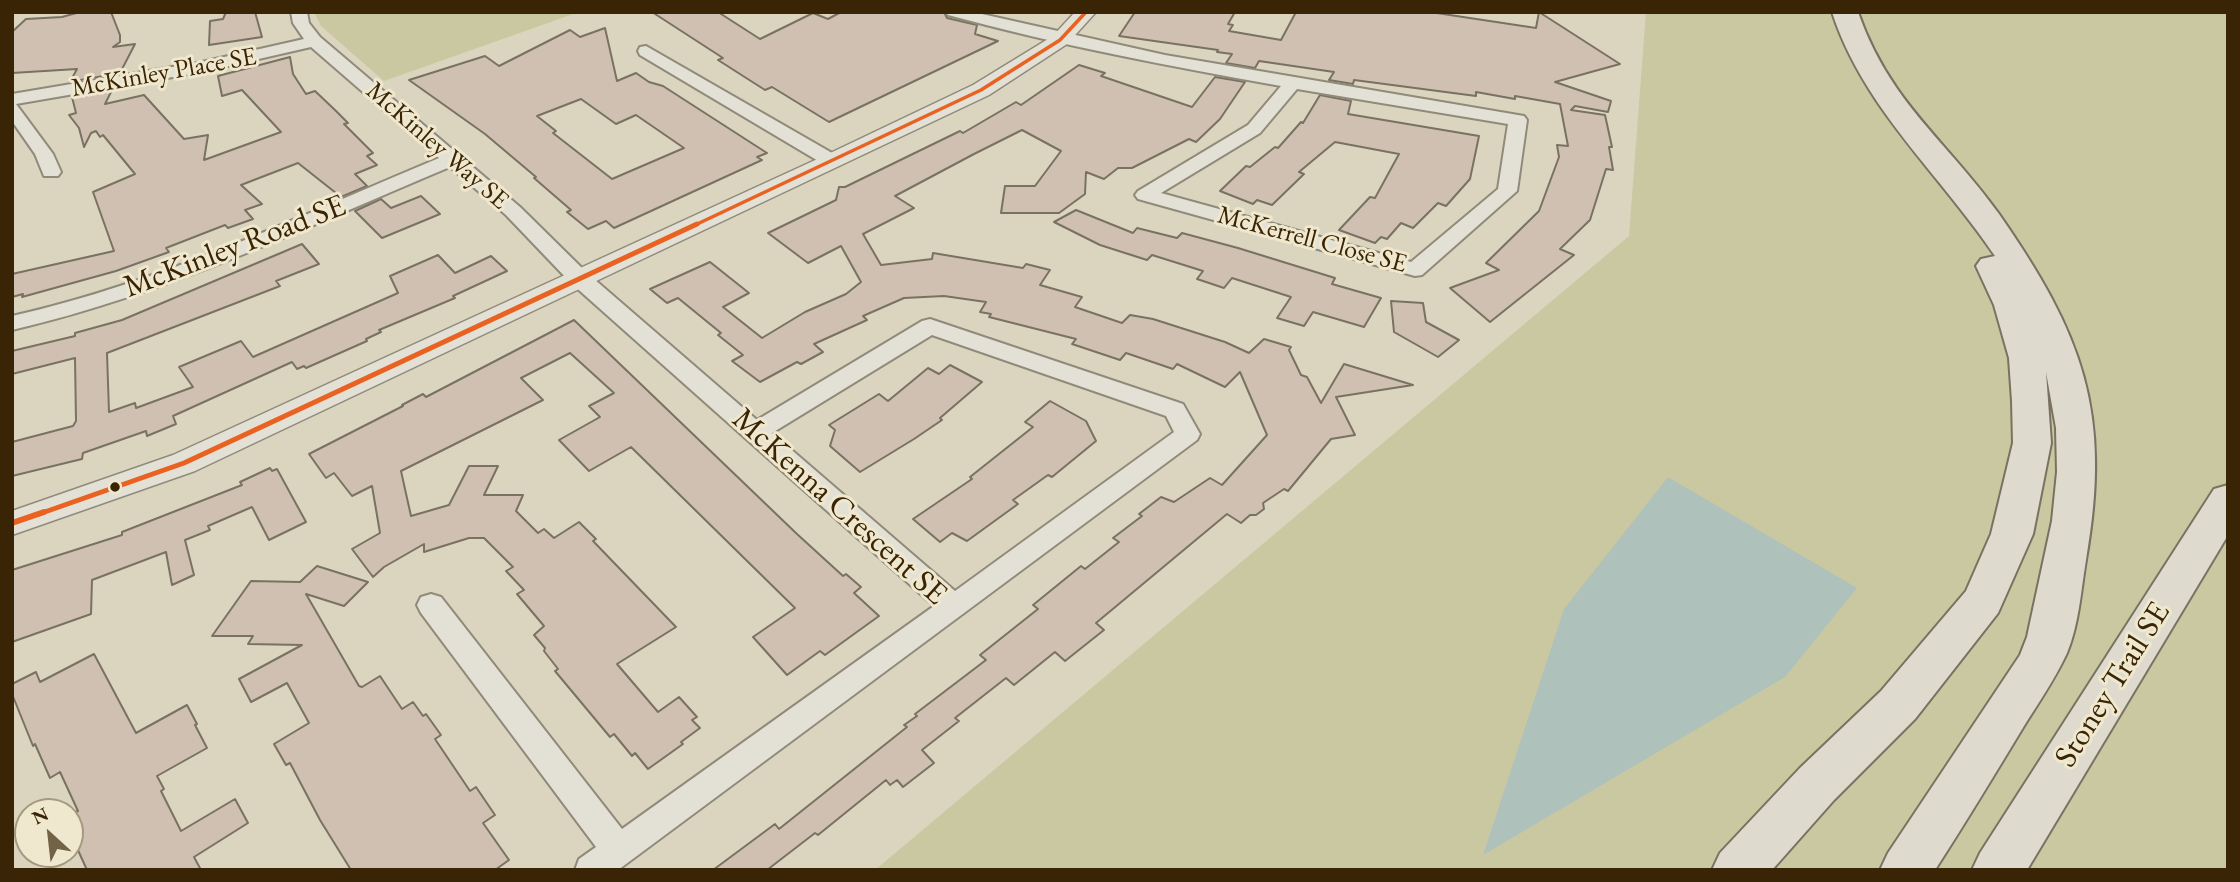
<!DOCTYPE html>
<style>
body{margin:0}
#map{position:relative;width:2240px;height:882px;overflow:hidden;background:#dbd5bf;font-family:"EB Garamond",serif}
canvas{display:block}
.frame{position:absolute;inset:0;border:14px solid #392405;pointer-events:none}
.north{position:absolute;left:14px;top:798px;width:70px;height:70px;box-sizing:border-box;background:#efe8ce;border:2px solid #a69a7e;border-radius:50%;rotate:333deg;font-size:19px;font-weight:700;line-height:28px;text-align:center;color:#392405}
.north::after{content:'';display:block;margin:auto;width:24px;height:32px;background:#726246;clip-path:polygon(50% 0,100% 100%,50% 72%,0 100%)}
</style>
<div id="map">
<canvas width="2240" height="882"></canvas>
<div class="frame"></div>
<div class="north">N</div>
</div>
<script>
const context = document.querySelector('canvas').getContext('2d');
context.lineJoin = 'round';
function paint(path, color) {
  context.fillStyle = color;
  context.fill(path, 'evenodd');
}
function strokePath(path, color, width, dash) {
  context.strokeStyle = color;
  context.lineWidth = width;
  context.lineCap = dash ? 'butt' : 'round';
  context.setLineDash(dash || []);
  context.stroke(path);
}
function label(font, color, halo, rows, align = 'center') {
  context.font = font + ' "EB Garamond",serif';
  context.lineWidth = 6;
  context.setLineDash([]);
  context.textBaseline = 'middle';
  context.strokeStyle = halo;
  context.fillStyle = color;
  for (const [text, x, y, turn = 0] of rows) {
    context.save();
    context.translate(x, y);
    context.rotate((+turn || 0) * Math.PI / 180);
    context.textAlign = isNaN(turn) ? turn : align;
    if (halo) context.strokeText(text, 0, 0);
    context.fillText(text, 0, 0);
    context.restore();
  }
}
const green = new Path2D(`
 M314 12H579L384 81 321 26Z
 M1646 12H2228V870H875L1629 236Z`);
const water = new Path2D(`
 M1668 477 1857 588 1785 677 1483 855 1564 609Z`);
const building = new Path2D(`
 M80 12H111L120 35V42L113 47 135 44 120 73 70 82 77 69 12 73V32L26 19 62 17Z
 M226 12H255L262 37 209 45 210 21 223 19Z
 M652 12H718L760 39 813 13 828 19 841 12H944L947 18 977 25 975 34 998 41 829 122 772 87 765 90 718 60 723 58Z
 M1135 12H1235L1228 24 1233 25 1229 31 1281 40 1296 12H1430L1536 28 1539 12 1620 64 1555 82 1611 101 1608 112 1575 106 1571 110 1605 115 1612 147H1609L1613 170 1606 169 1590 220 1560 249 1574 255 1490 322 1450 288 1499 270 1486 263 1539 211 1559 157 1557 145 1568 146 1560 104 1515 96V99L1476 92V96L1354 80 1353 84 1329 80 1334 72 1259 61 1255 68 1226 63 1232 54 1217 52 1218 50 1119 36Z
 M605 28 617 81 636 73 649 82 663 86 767 153 757 157 762 160 614 228 606 221 588 229 567 212 571 210 534 178 536 177 485 134 409 80 485 56 499 66 570 30 580 37ZM581 99 616 124 636 115 684 148 612 179 553 133 556 131 537 116Z
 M290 57 293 74 306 94 315 91 335 110 348 123 344 124 373 153 367 156 377 165 355 174 367 186 341 197 298 163 241 185 262 204 245 210 253 219 228 228 225 225 166 248 169 252 116 271 22 297 23 294 12 297V274L114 251 93 192 135 174 103 135 100 137 96 131 91 133 84 147 79 128 69 115 76 113 72 97 112 90 105 104 144 95 184 139 208 135 204 160 281 132 242 90 222 96 218 76Z
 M1079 65 1105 73 1101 76 1192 107 1215 77 1245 82 1220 119 1196 142 1189 139 1132 168H1118L1104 179 1086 172 1085 194 1059 213H1001L1005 186H1035L1061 151 1022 130 974 154 895 196 914 208 863 234 881 265 932 259 933 253 1023 268 1026 264 1050 270 1040 285 1082 297 1075 307 1122 323 1130 315 1153 319 1225 342 1249 353 1264 339 1291 347 1289 350 1301 375 1307 377 1321 403 1344 364 1413 385 1336 397 1355 435 1331 439 1288 491 1284 489 1263 503 1264 509 1256 515H1250L1241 523 1227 514 1096 623 1104 630 1065 661 1055 652 1014 685 1006 678 955 718 959 721 922 750 934 763 903 787 897 780 890 785 886 780 818 835 815 833 767 870H713L775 824 779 829 907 727 904 725 917 716 915 714 986 660 980 655 1038 609 1033 605 1081 566 1085 569 1119 542 1113 538 1142 516 1139 514 1161 497 1174 502 1210 478 1222 485 1267 435 1240 372 1225 387 1177 364 1173 369 1126 353 1120 360 1072 344 1076 339 989 317 991 314 980 312 986 302 944 296 904 298 863 316 867 320 814 344 823 352 801 364 797 362 760 382 732 361 743 355 718 335 721 333 678 298 667 303 650 289 710 262 749 293 723 307 762 338 805 312 846 294 861 282 841 246 808 263 768 233 836 200 839 187H845L960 131 963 133 1016 102 1021 105Z
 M1320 95 1351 101 1348 114 1479 136 1470 179 1446 206 1438 203 1413 228 1401 223 1387 239 1381 237 1375 243 1339 230 1370 197 1375 198 1399 154 1335 142 1299 172 1304 174 1272 205 1257 200 1253 204 1220 191 1246 166 1250 167 1275 147 1278 148 1301 122 1303 123Z
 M421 196 440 214 382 238 355 211 381 199 391 208Z
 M1076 210 1133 233 1137 228 1177 238 1182 233 1238 248 1335 278 1332 284 1381 298 1364 327 1313 312 1304 326 1277 318 1291 297 1232 278 1224 288 1197 279 1203 271 1152 255 1147 260 1100 245 1054 222Z
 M302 244 319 264 276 281 280 286 107 353 109 412 135 403 136 408 193 387 179 367 241 341 253 357 398 293 390 276 438 255 455 273 491 256 507 271 453 296 455 298 379 330 381 332 366 339 367 341 306 368 304 366 297 369 292 362 173 416 176 424 147 436 146 431 83 453 82 459 12 476V442L73 426 76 421 75 358 12 374V351L75 336V333L122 320Z
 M1391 301 1423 303 1426 322 1459 340 1438 357 1394 332Z
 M574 320 797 534 843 576 846 574 861 587 854 593 879 616 825 655 820 651 787 675 753 637 795 608 631 447 589 471 559 440 600 417 589 406 614 393 570 353 521 378 543 400 401 471 411 516 449 505 469 466H498L484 495H523L516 511 538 533 544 529 554 538 579 522 596 539 593 541 676 627 617 664 658 712 679 697 697 717 692 720 700 728 681 742 683 744 648 769 635 753 632 756 614 734 610 737 555 671 558 669 544 651 545 648 534 635 544 626 517 594 524 590 506 571 513 567 484 538H469L424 552V544L384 567 373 577 352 549 380 533 372 486 352 496 334 473 326 478 309 454 403 406 402 405 423 394 426 397Z
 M950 365 982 382 940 418 942 420 914 439 860 472 830 446 835 430 829 425 879 394 888 401 928 368 939 374Z
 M1050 401 1086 421 1096 441 1052 477 1048 475 1013 500 1018 504 967 541 952 533 940 542 913 519 972 479 970 477 1033 427 1025 422Z
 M270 468 272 471 277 469 306 522 269 540 252 507 208 526 210 530 185 540 194 575 172 585 166 552 92 580 91 614 12 642V570L122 535V532L242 485 240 482Z
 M317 566 368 582 344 606 306 594 359 686 362 687 380 676 402 709 413 702 423 716 426 714 441 735 435 739 470 791 476 787 495 815 483 823 509 860 495 870H351L320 820 290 763 286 765 274 744 309 723 287 683 251 702 239 679 302 645 248 644 253 636H212L251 581 300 582Z
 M94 654 136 733 187 705 197 724 195 725 207 748 157 776 164 789 161 791 181 831 235 799 248 823 194 857 201 870H87L77 848 80 845 70 822V815L78 811 60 772 50 778 35 744 33 746 12 694V684L36 672 40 682Z`);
const minor = new Path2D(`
 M291 12H307L309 23 320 37 520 207 587 273 757 420 922 321 930 319 1183 404 1200 434 1197 440 618 870H575L579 859 596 847 421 613 417 605 421 597 431 594 441 597 622 829 934 606 571 283 506 215 450 167C307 227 164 295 12 330V316C160 283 300 216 439 158L311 47 202 72 16 104 53 154 61 172 58 176H44L35 154 12 121V94L202 62 304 39 293 23ZM932 335 1166 416 1174 432 955 591 772 433Z
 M946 12H973L1165 55 1524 116 1527 120 1517 191 1422 275 1415 276 1138 199 1135 195 1138 191 1248 125 1281 86C1169 66 1058 45 948 15ZM1297 89 1508 124 1498 189 1411 262 1161 193 1260 133Z
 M646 46 839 157 841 161 839 165H825L640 55 638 51 640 47Z`);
const tertiary = new Path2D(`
 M1075 12H1096L1067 44 989 95 195 471 12 535V511L173 455 824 156 973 85 1053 36Z`);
const motorway = new Path2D(`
 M1832 12H1858C1889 102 1947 141 1999 214 2083 335 2112 412 2086 560 2081 590 2079 624 2067 653 2055 679 2039 702 2024 726 1995 774 1966 822 1935 870H1880L1888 853 2020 655 2027 637 2052 521 2057 472 2056 428 2046 372 2051 443 2033 534 1998 613 1915 719 1834 800 1772 870H1712L1720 853 1800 768 1881 691 1966 591 1991 534 2013 443 2012 401 2009 358 1994 305 1976 266 1981 259 1995 256C1941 175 1863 108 1832 12Z
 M2228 485V535L2027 870H1972L1980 853 2214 489Z`);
const bus1Far2 = new Path2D(`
 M693 226 981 90 1060 40 1086 12`);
const bus1Far1 = new Path2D(`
 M39 514 184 463 697 224`);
const bus1 = new Path2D(`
 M12 523 44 512`);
const markers = [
 [115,487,6,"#392405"]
];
const farStreetnames = [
 ["McKinley Place SE",164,73,-10],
 ["McKinley Way SE",437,146,41],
 ["McKerrell Close SE",1312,240,15]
];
const streetNames = [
 ["McKinley Road SE",235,247,-21],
 ["McKenna Crescent SE",839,507,42],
 ["Stoney Trail SE",2113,685,-58]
];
paint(green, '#cac8a1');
paint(water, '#afc1bb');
paint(building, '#cfc0b2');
strokePath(building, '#797262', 2);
strokePath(minor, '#908a7a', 4);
strokePath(tertiary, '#908a7a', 3);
strokePath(motorway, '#797262', 4);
paint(minor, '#e3e0d5');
paint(tertiary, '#e3e0d5');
paint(motorway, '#dedbce');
strokePath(bus1Far2, '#e96221', 3.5);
strokePath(bus1Far1, '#e96221', 5);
strokePath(bus1, '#e96221', 6);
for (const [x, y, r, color] of markers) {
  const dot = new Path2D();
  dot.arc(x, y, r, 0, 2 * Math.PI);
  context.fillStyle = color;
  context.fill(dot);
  strokePath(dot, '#efe8ce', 2.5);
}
label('26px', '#392405', '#efe8ce', farStreetnames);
label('32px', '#392405', '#efe8ce', streetNames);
</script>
